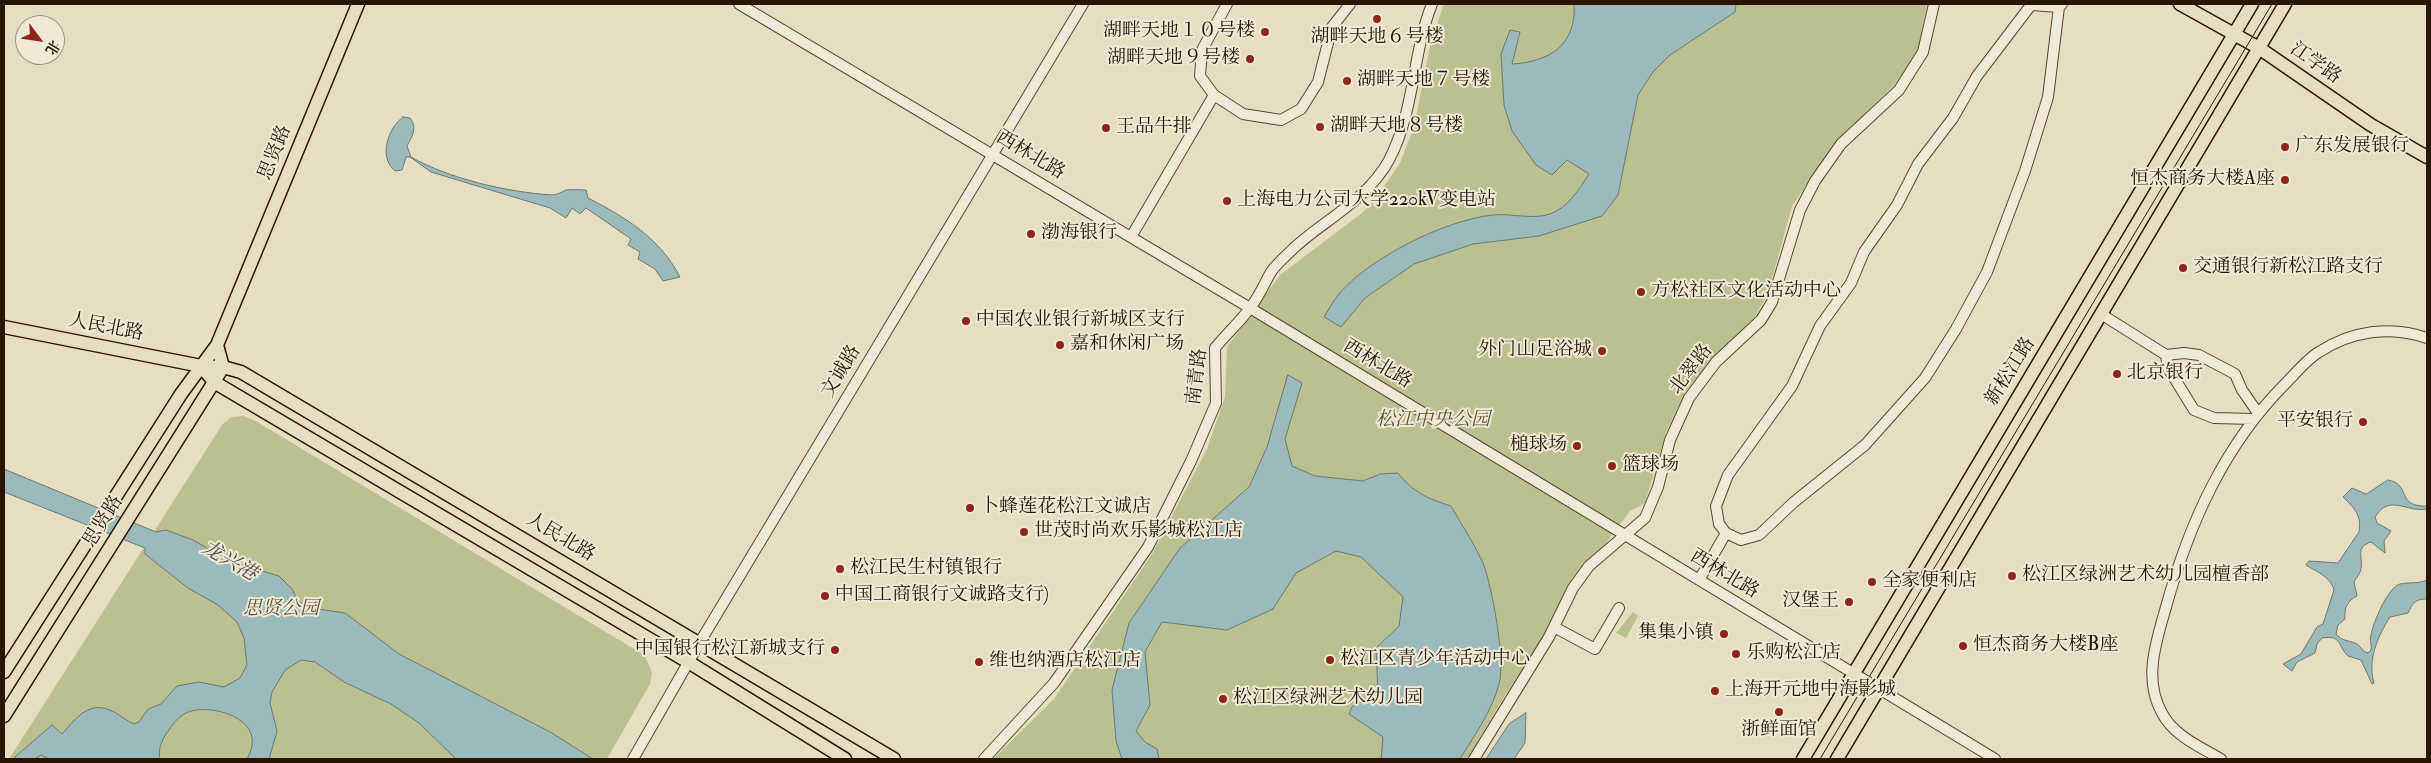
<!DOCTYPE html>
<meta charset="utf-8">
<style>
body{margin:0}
#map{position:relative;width:2431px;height:763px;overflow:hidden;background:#e7dec1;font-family:"IM FELL Double Pica","Noto Serif SC",serif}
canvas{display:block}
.frame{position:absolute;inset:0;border:5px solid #2a1502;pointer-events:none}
.north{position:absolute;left:15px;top:15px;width:50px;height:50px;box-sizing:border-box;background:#efead7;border:1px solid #a09582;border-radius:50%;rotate:121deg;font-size:14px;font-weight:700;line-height:20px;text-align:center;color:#2a1502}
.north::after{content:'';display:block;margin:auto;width:18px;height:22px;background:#8f2418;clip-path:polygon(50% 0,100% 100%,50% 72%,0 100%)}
</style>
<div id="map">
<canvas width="2431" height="763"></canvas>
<div class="frame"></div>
<div class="north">北</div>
</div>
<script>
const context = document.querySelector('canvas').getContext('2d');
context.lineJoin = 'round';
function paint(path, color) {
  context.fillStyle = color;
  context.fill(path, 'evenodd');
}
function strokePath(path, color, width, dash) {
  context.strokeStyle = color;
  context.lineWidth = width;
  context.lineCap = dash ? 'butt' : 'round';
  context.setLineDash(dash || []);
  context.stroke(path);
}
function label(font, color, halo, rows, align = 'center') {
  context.font = font + ' "IM FELL Double Pica","Noto Serif SC",serif';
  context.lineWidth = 4;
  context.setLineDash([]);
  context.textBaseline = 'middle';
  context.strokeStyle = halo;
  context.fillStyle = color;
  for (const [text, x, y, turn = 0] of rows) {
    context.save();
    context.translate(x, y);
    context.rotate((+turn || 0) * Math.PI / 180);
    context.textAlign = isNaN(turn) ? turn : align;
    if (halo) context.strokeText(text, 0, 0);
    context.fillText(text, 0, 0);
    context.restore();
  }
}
const green = new Path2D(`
 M1444 4H1927L1918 50 1897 82 1838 140 1792 206 1768 294 1754 318 1713 358 1686 391 1666 432 1645 503 1630 511 1600 551 1573 577 1545 636 1504 697 1467 759H993L1054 699 1152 554 1207 449 1225 397 1227 347 1280 275 1362 213 1374 201 1400 163 1414 127 1431 41Z
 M243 416 254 420 644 655 652 672 650 684 607 759H9L222 425 231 417Z
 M1633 612 1638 616 1626 638 1616 633Z`);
const water = new Path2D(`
 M1574 4H1736L1735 12 1670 55 1653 72 1638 95 1618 195 1602 216 1539 236 1473 244 1414 264 1365 298 1341 327 1324 317C1329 309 1333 301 1339 294 1369 258 1445 220 1493 215 1511 213 1532 220 1550 214 1568 208 1580 188 1589 174L1567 160 1552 175 1536 165 1512 131 1504 105 1501 54 1510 30 1520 32 1512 64C1549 62 1577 45 1574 4Z
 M403 117 410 118C418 127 412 137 407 146L411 157C450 179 507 192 552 195 558 195 561 192 566 190 572 189 579 190 586 190L588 198C625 217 660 238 680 277L663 281 655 269 638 259 640 252 628 245 631 239 586 208 580 214 572 208 566 218 550 208 431 172 410 157H406L402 170 395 171C378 157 388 128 403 117Z
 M1288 375 1302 383 1285 439 1292 466 1315 476 1363 481 1380 474 1398 473C1413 492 1428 499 1451 506 1461 524 1474 543 1483 563 1492 586 1506 661 1499 684 1492 711 1474 736 1460 759H1381L1383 737 1349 714 1352 707 1378 693 1376 648 1399 626 1403 597 1361 557 1336 551 1296 573 1273 609 1227 630 1162 622 1145 652 1150 705 1136 731 1145 742 1157 749 1159 759H1122L1116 741 1112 690 1129 623 1180 548 1249 487 1267 447Z
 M4 469 156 532 166 530 193 540 231 562 279 576 292 589 298 601 311 608 345 613 399 654 552 733 593 759H456L419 723 391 704 344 682 315 662 301 660 285 670 272 692 270 703 277 731 269 759H247C249 755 252 749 252 745 257 715 204 702 184 714 176 719 172 726 166 734 161 742 158 750 160 759H49L41 755 35 759H15V757L52 725 62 734C77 717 90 699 114 712 122 716 126 721 134 724L139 722 148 709 161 704 177 686 199 682 224 687 240 678 247 665 244 638 237 622 218 605 188 588 145 554V548L4 492Z
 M2388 480C2412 484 2395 507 2427 506V509C2406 513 2390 493 2375 517L2377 523 2391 531 2384 541 2385 553 2371 542C2355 547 2363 557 2361 568 2361 573 2356 578 2354 582L2357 596C2347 601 2344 608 2345 619L2338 625 2336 634C2342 641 2347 640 2355 643 2361 645 2361 651 2368 653L2371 650C2372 644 2369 640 2371 635 2373 623 2388 587 2400 584 2409 582 2418 584 2427 580V599C2415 599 2413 603 2408 613L2390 617C2378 636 2367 660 2374 683L2372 684 2361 660 2348 656C2337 645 2342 635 2322 638L2317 644 2315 653 2297 662 2292 671 2283 664 2301 654 2317 627 2323 624 2334 590C2331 577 2317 572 2306 565L2309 561 2338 563 2359 532C2362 515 2354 508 2343 497L2352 488 2366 494Z
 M1526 713 1525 743 1514 759H1486L1509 724Z`);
const minor = new Path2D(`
 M739 4 1250 308 1995 759
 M1227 4 1202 50 1200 76 1214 95 1243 114 1281 120 1301 109 1318 82 1332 27 1350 4
 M1131 237 1214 95
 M2101 314 2166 355 2168 368 2194 410 2214 418 2254 419
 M2166 355 2184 353 2199 355 2235 374 2242 390 2258 413
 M1726 533 1719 524 1716 506 1728 475 1792 386 1820 326 1851 283 1864 252 1897 205 1918 164 1953 118 1977 76 2031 5 2059 7
 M1699 580 1726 533 1741 540 1759 535 1794 502 1865 445 1925 378 1956 329 1987 272 2025 171 2048 97 2059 7 2062 4
 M1554 627 1595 649 1619 608
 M633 759 700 642 1083 4
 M984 759 1054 683 1148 547 1191 461 1216 403 1215 348C1226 334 1240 322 1250 308 1259 297 1264 284 1271 272 1277 263 1287 255 1295 247 1326 219 1368 199 1389 160 1415 111 1412 54 1432 4
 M1474 759 1549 637 1573 588 1589 566 1645 518 1658 487 1670 440 1689 398 1716 362 1761 320 1772 302 1800 210 1815 181 1841 144 1899 90 1923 52 1934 4
 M2221 759C2200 747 2173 735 2162 713 2143 679 2156 642 2166 607 2189 524 2224 445 2286 383 2296 373 2307 359 2319 352 2351 331 2391 325 2427 338`);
const major = new Path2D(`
 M2180 4 2259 48 2371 125 2427 157
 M4 327 201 366 223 367 241 372 894 759
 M201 366 214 382 690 663 845 759
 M4 672 181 394 217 345 358 4
 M4 716 214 382 223 367 217 345
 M1803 759 2252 4
 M1837 759 2285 4`);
const tram = new Path2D(`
 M1820 759 2272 4`);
const markers = [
 [1377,19,5,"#8f2418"],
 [1265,32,5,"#8f2418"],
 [1250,59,5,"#8f2418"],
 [1347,81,5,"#8f2418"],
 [1320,127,5,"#8f2418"],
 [1106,128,5,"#8f2418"],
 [2285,147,5,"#8f2418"],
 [2285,180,5,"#8f2418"],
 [1227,201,5,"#8f2418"],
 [1031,234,5,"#8f2418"],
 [2183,268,5,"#8f2418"],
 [1641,292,5,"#8f2418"],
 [966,321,5,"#8f2418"],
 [1060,345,5,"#8f2418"],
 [1602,351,5,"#8f2418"],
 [2117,374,5,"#8f2418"],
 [2363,422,5,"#8f2418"],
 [1577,446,5,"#8f2418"],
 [1612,466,5,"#8f2418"],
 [970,508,5,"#8f2418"],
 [1024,532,5,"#8f2418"],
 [840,569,5,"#8f2418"],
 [2012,576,5,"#8f2418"],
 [1872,582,5,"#8f2418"],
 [825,596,5,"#8f2418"],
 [1849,602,5,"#8f2418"],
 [1724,634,5,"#8f2418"],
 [1963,646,5,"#8f2418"],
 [835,650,5,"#8f2418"],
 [1736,654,5,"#8f2418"],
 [1330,660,5,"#8f2418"],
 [979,662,5,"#8f2418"],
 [1715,691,5,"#8f2418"],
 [1223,699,5,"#8f2418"],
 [1779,712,5,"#8f2418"]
];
const poiNames = [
 ["湖畔天地１０号楼",1255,32,"right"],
 ["湖畔天地６号楼",1377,38,"center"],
 ["湖畔天地９号楼",1240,59,"right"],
 ["湖畔天地７号楼",1357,81],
 ["湖畔天地８号楼",1330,127],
 ["王品牛排",1116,128],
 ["广东发展银行",2295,147],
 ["恒杰商务大楼A座",2275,180,"right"],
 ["上海电力公司大学220kV变电站",1237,201],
 ["渤海银行",1041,234],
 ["交通银行新松江路支行",2193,268],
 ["方松社区文化活动中心",1651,292],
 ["中国农业银行新城区支行",976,321],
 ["嘉和休闲广场",1070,345],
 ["外门山足浴城",1592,351,"right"],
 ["北京银行",2127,374],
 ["平安银行",2353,422,"right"],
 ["槌球场",1567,446,"right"],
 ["篮球场",1622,466],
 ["卜蜂莲花松江文诚店",980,508],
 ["世茂时尚欢乐影城松江店",1034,532],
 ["松江民生村镇银行",850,569],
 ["松江区绿洲艺术幼儿园檀香部",2022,576],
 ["全家便利店",1882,582],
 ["中国工商银行文诚路支行)",835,596],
 ["汉堡王",1839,602,"right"],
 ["集集小镇",1714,634,"right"],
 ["恒杰商务大楼B座",1973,646],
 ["中国银行松江新城支行",825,650,"right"],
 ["乐购松江店",1746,654],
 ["松江区青少年活动中心",1340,660],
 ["维也纳酒店松江店",989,662],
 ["上海开元地中海影城",1725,691],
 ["松江区绿洲艺术幼儿园",1233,699],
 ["浙鲜面馆",1779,731,"center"]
];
const streetNames = [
 ["江学路",2315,64,35],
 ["思贤路",276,153,-68],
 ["西林北路",1030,156,31],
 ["人民北路",106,328,11],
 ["西林北路",1377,365,31],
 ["北翠路",1692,370,-53],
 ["文诚路",842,372,-59],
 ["新松江路",2011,372,-58],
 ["南青路",1198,377,-83],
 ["思贤路",104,522,-58],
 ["人民北路",560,538,31],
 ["西林北路",1724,575,31]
];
const parkNames = [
 ["松江中央公园",1433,421],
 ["思贤公园",281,610]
];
const waterNames = [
 ["龙兴港",229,562,30]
];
paint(green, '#bac08f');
paint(water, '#9ababc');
strokePath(water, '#6d7872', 1);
strokePath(minor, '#594732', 12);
strokePath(major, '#2a1502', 15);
strokePath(minor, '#efead7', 10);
strokePath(major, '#e7dec1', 12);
strokePath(tram, '#2a1502', 1);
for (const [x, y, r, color] of markers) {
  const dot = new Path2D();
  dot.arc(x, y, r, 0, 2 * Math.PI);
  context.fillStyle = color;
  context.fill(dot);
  strokePath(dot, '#efead7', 2);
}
label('19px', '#2a1502', '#efead7', poiNames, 'left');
label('19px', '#2a1502', '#efead7', streetNames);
label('italic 19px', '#5c5133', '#efead7', parkNames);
label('italic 20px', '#514f43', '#efead7', waterNames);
</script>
